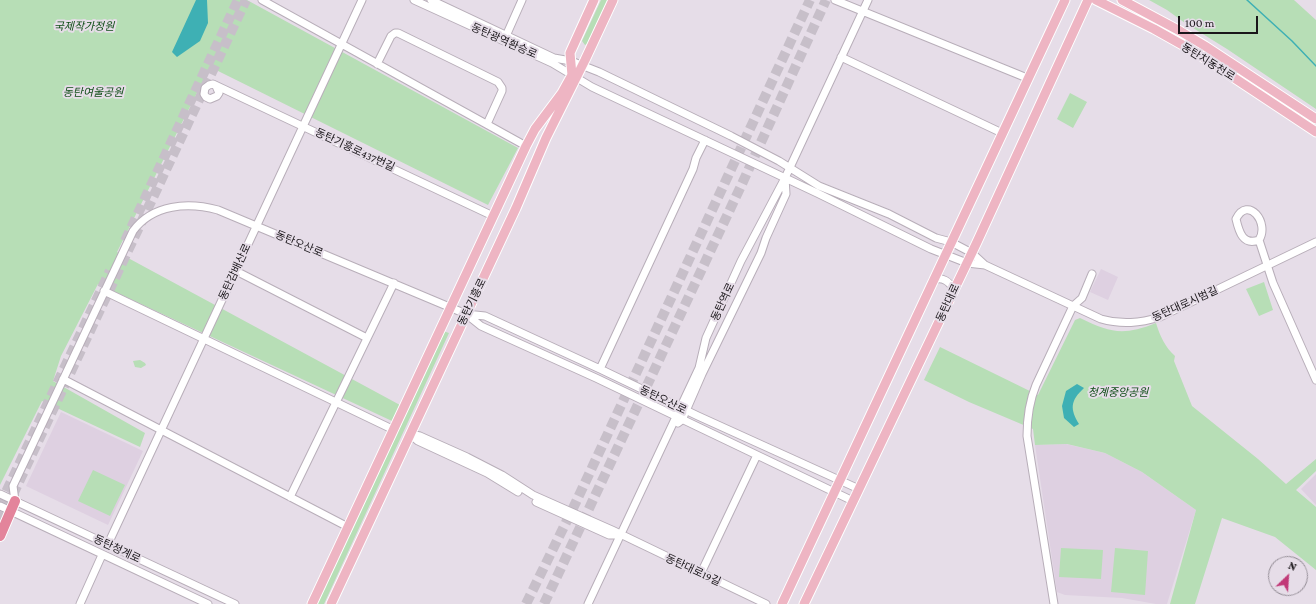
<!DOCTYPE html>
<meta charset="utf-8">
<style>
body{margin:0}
#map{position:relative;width:1316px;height:604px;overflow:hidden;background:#e6dde8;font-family:"Crimson Pro",serif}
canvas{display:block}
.north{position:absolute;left:1268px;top:556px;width:40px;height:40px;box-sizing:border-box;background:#e6dde8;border:1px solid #948d96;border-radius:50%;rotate:25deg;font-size:11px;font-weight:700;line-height:16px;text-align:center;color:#1a161a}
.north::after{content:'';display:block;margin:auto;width:14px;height:18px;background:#c13977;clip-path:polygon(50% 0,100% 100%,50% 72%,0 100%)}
.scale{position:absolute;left:1178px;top:16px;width:80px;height:18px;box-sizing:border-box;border:2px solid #1a161a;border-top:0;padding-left:5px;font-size:12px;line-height:14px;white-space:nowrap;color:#1a161a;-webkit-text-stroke:3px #e6dde8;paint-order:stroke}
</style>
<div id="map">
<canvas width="1316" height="604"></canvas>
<div class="north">N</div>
<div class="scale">100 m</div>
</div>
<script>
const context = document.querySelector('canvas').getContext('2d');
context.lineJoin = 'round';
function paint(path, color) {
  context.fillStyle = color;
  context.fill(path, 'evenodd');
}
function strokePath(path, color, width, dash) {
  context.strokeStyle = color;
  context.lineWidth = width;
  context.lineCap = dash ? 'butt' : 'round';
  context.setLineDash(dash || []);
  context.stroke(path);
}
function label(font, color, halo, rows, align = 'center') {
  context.font = font + ' "Crimson Pro","Noto Sans KR",serif';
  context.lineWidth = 4;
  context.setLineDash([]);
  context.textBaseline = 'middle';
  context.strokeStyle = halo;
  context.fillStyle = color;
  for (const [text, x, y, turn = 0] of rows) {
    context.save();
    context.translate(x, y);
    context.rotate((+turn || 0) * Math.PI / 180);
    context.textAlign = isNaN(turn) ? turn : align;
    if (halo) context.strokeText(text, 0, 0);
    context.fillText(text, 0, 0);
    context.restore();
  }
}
const built = new Path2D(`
 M1101 269 1118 277 1108 300 1090 292Z
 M61 412 143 451 108 525 26 486Z
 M1066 444 1105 453 1142 472 1196 510 1167 604H1156L1122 598 1065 595 1057 592 1035 445Z
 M1316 474V505L1301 489Z`);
const green = new Path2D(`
 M0 0H247L518 148 488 205 210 67 117 252 400 405 392 421 98 284 61 356 53 381 145 433 140 447 42 401 0 485Z
 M601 0H608L589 43 585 45 582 41Z
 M1149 0H1294L1316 20V109L1227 49 1185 23 1167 10Z
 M1070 93 1087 102 1073 128 1057 119Z
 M1264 282 1273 310 1259 316 1246 289Z
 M1080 318C1111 333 1123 336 1156 323 1160 336 1165 347 1175 356L1174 361 1192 406 1258 459 1286 484 1316 459V471L1296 490 1316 507V570L1275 537 1222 518 1195 604H1170L1196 510 1142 472 1105 453 1067 444 1035 445 1033 429 969 402 924 380 940 347 1038 395 1075 320Z
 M443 331 449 333 324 604H317Z
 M140 360 145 363 146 365 141 368 135 367 133 361Z
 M93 470 125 485 110 516 78 501Z
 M1061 548 1103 550 1101 579 1059 577Z
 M1115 548 1148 551 1145 595 1111 592Z`);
const water = new Path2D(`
 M196 0H207L208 23 200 41 177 57 172 52Z
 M1077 384 1084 388C1070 401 1070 409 1079 424L1074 427 1064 418 1062 406 1066 391Z`);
const stream = new Path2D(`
 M1247 0 1292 41 1316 66`);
const highwayTunnel = new Path2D(`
 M125 241 238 0
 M0 505 110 271
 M0 522 246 0
 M526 604 576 502 810 0
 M544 604 741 186 826 0`);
const minor = new Path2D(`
 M262 0 526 146
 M414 0 552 63 592 87 817 193 931 249 967 263 985 265 1101 319C1122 325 1140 323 1160 317L1316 242
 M431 0 554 58 571 61 599 72 731 136 779 161 819 186 889 214 936 238 951 242 972 253 985 265
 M835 0 1027 78
 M506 36 522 0
 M841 57 1002 133
 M377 64 391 36 395 33H398L498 82 502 88V91L487 124
 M216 86 219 93 217 96 210 99 206 97 204 94 205 88 209 85 213 84 493 216
 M1259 240C1243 246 1239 232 1236 219 1248 195 1270 223 1259 240L1273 283 1316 380
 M236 271 367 338
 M933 280C943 276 949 282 954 289
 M104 291 394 430
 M466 314 481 326 596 378 853 501
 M600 369 693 169 696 158 705 140
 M63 379 348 527
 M678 423 682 420 702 374 761 253 766 238 786 194 785 178
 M410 434 420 436 467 457 502 475 533 495 612 530 766 604
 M411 435 418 441 487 473 518 492
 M0 494 235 604
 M290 497 394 283
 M15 501 13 486 133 231C153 204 188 202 218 210L466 314 485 316 600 369 698 416 859 489
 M536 502 609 535H618
 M0 506 208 604
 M108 544 362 0
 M701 573 757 455
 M80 604 102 555
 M588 604 699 368 706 338 741 261 785 178 868 0
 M1054 604 1027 436C1027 419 1029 402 1036 385L1073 306 1082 298 1092 274`);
const major = new Path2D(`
 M1096 0 1154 29 1195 52 1316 132
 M1122 0 1180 31 1205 46 1316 119
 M312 604 526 146 535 129 562 93 572 75 570 53 594 0
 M331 604 516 208 546 138 585 60 613 0
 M782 604 1065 0
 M804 604 977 242 1088 0`);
const highway = new Path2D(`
 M0 536 15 501`);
const parkNames = [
 ["국제작가정원",84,27],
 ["동탄여울공원",93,93],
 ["청계중앙공원",1118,393]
];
const streetNames = [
 ["동탄광역환승로",504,41,24],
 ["동탄치동천로",1208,62,32],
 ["동탄기흥로437번길",355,150,25],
 ["동탄오산로",299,244,23],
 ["동탄감배산로",235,272,-65],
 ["동탄기흥로",472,302,-64],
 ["동탄역로",723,302,-65],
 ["동탄대로",948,303,-65],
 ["동탄대로시범길",1185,304,-24],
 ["동탄오산로",663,400,26],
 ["동탄청계로",117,549,25],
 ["동탄대로19길",693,570,25]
];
paint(built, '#ded0e1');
paint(green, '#b7deb6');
paint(water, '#3eb0b4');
strokePath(stream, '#3eb0b4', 1.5);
strokePath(highwayTunnel, '#c7bfc9', 10, [10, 5]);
strokePath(minor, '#b8aeb9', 9);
strokePath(major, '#fff', 11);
strokePath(highway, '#fff', 12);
strokePath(minor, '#fff', 7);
strokePath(major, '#eeb5c3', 9);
strokePath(highway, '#e3849b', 10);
label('italic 11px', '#0f4d17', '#e6dde8', parkNames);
label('11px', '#1a161a', '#e6dde8', streetNames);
</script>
